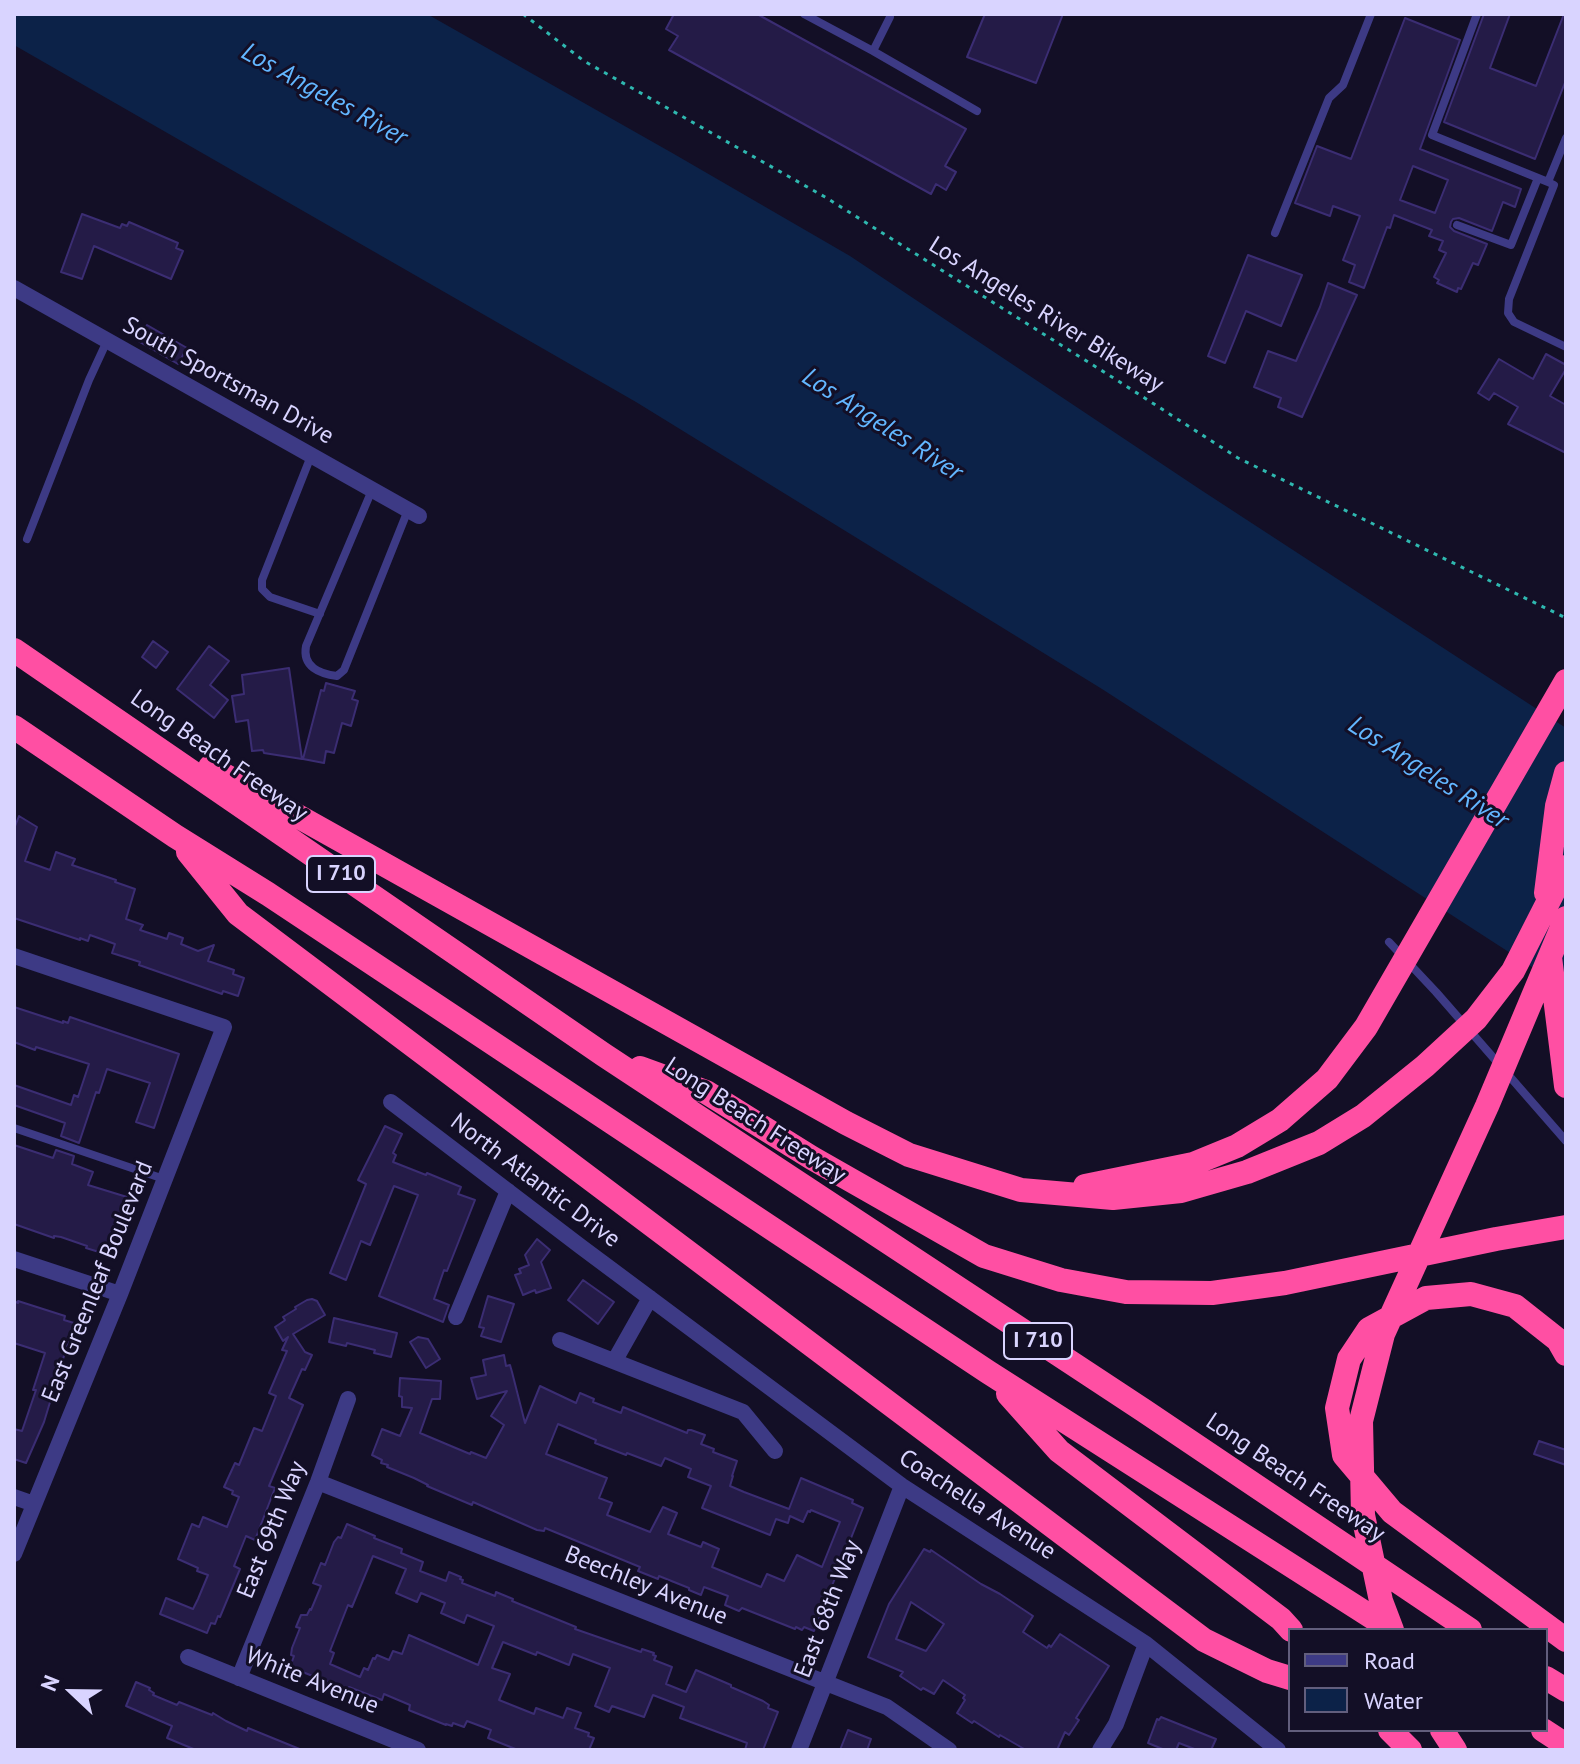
<!DOCTYPE html>
<style>
body{margin:0}
#map{position:relative;width:1580px;height:1764px;overflow:hidden;background:#130f26;font-family:"PT Sans",sans-serif}
canvas{display:block}
.frame{position:absolute;inset:0;border:16px solid #d9d4ff;pointer-events:none}
.legend{position:absolute;left:1288px;top:1628px;width:260px;height:104px;box-sizing:border-box;background:#130f26;border:2px solid #625e7d;margin:0;padding:10px 14px;list-style:none;font-size:24px;color:#d9d4ff}
.legend li{display:flex;align-items:center;gap:16px;height:40px}
.legend b{width:40px;border:2px solid #625e7d}
.north{position:absolute;left:32px;top:1652px;width:80px;height:80px;-webkit-text-stroke:6px #130f26;paint-order:stroke;rotate:292deg;font-size:22px;font-weight:700;line-height:32px;text-align:center;color:#d9d4ff}
.north::after{content:'';display:block;margin:auto;width:28px;height:36px;background:#d9d4ff;clip-path:polygon(50% 0,100% 100%,50% 72%,0 100%)}
</style>
<div id="map">
<canvas width="1580" height="1764"></canvas>
<div class="frame"></div>
<ul class="legend">
<li><b style="height:10px;background:#3d3a85"></b>Road</li>
<li><b style="height:22px;background:#0c2248"></b>Water</li>
</ul>
<div class="north">N</div>
</div>
<script>
const context = document.querySelector('canvas').getContext('2d');
context.lineJoin = 'round';
function paint(path, color) {
  context.fillStyle = color;
  context.fill(path, 'evenodd');
}
function strokePath(path, color, width, dash) {
  context.strokeStyle = color;
  context.lineWidth = width;
  context.lineCap = dash ? 'butt' : 'round';
  context.setLineDash(dash || []);
  context.stroke(path);
}
function label(font, color, halo, rows, align = 'center') {
  context.font = font + ' "PT Sans",sans-serif';
  context.lineWidth = 6;
  context.setLineDash([]);
  context.textBaseline = 'middle';
  context.strokeStyle = halo;
  context.fillStyle = color;
  for (const [text, x, y, turn = 0] of rows) {
    context.save();
    context.translate(x, y);
    context.rotate((+turn || 0) * Math.PI / 180);
    context.textAlign = isNaN(turn) ? turn : align;
    if (halo) context.strokeText(text, 0, 0);
    context.fillText(text, 0, 0);
    context.restore();
  }
}
const water = new Path2D(`
 M14 14H427L674 154 850 256 1201 490 1566 728V989L1102 689 636 402 14 45Z`);
const building = new Path2D(`
 M674 14H757L966 129 945 166 956 172 946 190 936 184 931 194 669 50 678 36 666 29Z
 M985 14H1063L1036 83 967 57Z
 M1484 14H1510L1490 68 1536 86 1564 14H1566V80L1535 159 1444 122Z
 M1405 18 1460 40 1420 149 1521 189 1515 207 1503 202 1492 231 1459 218 1453 219 1451 222 1450 227 1454 231 1487 244 1478 265 1473 263 1461 289 1458 288 1457 292 1437 283 1439 280 1434 277 1446 253 1439 250 1443 241 1429 236 1432 230 1394 215 1390 228 1387 227 1364 288 1349 282 1355 265 1343 260 1360 216 1333 206 1330 216 1295 203 1317 146 1351 159ZM1413 166 1448 180 1435 213 1400 200Z
 M82 214 120 228 122 224 127 226 129 222 178 243 176 248 183 251 171 279 94 246 82 279 61 272Z
 M1248 255 1302 275 1281 326 1246 311 1225 363 1208 356Z
 M1328 283 1357 295 1302 417 1278 407 1281 398 1254 387 1268 351 1296 361 1320 307Z
 M147 325 187 348 178 364 138 341Z
 M1546 354 1566 365V369L1550 396 1566 405V453L1508 424 1518 407 1494 393 1489 400 1478 393 1499 359 1533 379Z
 M153 641 168 652 156 668 142 657Z
 M209 646 229 661 210 685 228 700 214 718 177 689Z
 M289 668 302 759 264 753 263 750 252 751 248 720 236 722 232 696 244 694 242 675Z
 M326 683 355 691 352 699 358 701 351 726 342 723 334 753 326 751 324 763 303 759 321 690 324 691Z
 M19 816 37 827 25 861 50 870 56 852 75 859 72 865 116 880 115 882 135 889 126 919 143 925 140 930 167 939 169 933 183 938 181 944 198 951 214 945 208 961 234 970 233 974 244 978 238 996 223 991 222 994 139 965 140 962 112 953 115 944 90 935 88 941 80 938V940L14 918V829Z
 M14 1007 63 1023V1021L68 1023 70 1017 179 1054 154 1128 136 1122 150 1083 107 1069 99 1093 96 1092 79 1143 61 1136 65 1123 14 1105V1085L71 1105 74 1095 78 1097 89 1064 36 1047 35 1050 14 1042Z
 M385 1126 402 1134 393 1153 396 1155 393 1162 426 1175 427 1173 461 1187 458 1194 475 1200 447 1271 444 1270 434 1299 449 1305 443 1322 379 1296 418 1195 394 1186 370 1245 361 1241 346 1280 330 1273 366 1184 358 1180Z
 M14 1145 53 1158 56 1150 74 1156 72 1164 93 1172 88 1185 127 1197 108 1253 100 1250 99 1252 86 1248 87 1246 61 1237 54 1236V1238L14 1224Z
 M537 1239 550 1250 541 1262 551 1288 536 1293 535 1290 523 1295 515 1275 521 1273 519 1269 529 1265 525 1255Z
 M583 1280 614 1302 598 1324 568 1300Z
 M488 1296 514 1304 501 1342 481 1336 484 1328 479 1327Z
 M312 1299 317 1301 325 1315 293 1334 305 1352 312 1355 305 1370 302 1369 289 1398 303 1405 269 1486 275 1488 255 1540 246 1536 234 1566 240 1569 220 1617 218 1616 215 1624 211 1623 207 1633 160 1614 166 1598 193 1609 198 1599 208 1575 197 1571 198 1568 178 1559 192 1524 199 1527 203 1517 227 1527 239 1497 232 1494 233 1491 224 1487 235 1463 239 1465 254 1428 262 1431 276 1396 269 1393 287 1351 282 1350 288 1337 283 1341 275 1327 284 1321 285 1320 283 1317 296 1309 295 1307 307 1300Z
 M14 1301 18 1303V1301L65 1316 64 1320 74 1323 44 1422 26 1463 14 1459V1429L22 1431 36 1390H33L45 1353 14 1343Z
 M334 1318 397 1333 391 1357 374 1353 375 1350 347 1343 346 1346 329 1342Z
 M418 1337 428 1339 440 1359 426 1368 410 1342Z
 M504 1355 506 1366 510 1365 512 1372 525 1423 540 1386 576 1403 580 1393 594 1399 593 1402 621 1413 623 1407 687 1433 688 1430H691L705 1435 701 1444 714 1449 713 1452 737 1461 732 1476H733L730 1486 744 1492 789 1509 801 1478 853 1500 852 1503 863 1508 814 1631 804 1627 802 1630 796 1627 795 1629 742 1608 739 1611 725 1605 728 1596 704 1587 701 1595 689 1590V1588L659 1576 658 1579 638 1571 640 1567 545 1528 544 1531 537 1530 473 1502 472 1505 427 1486 428 1485 414 1478 387 1467 388 1465 381 1463 382 1460 372 1455 382 1429 400 1436 412 1408 402 1407V1397L399 1396 400 1378 441 1381 440 1399H432L420 1433 470 1454 471 1452 486 1458 504 1425 491 1416 507 1391 477 1399 471 1378 486 1375 483 1360ZM558 1424 596 1440 595 1443 626 1455 627 1453 661 1466 665 1458 691 1469 688 1477 711 1486 702 1508 770 1535 776 1519 788 1523 790 1516 803 1522 808 1511 810 1512 811 1510 840 1522 822 1567 797 1555 784 1581 767 1574 761 1587 712 1567 719 1549 703 1542 701 1547 668 1534 677 1513 663 1507 650 1532 607 1515 612 1503 599 1498 607 1478 546 1454Z
 M1539 1441 1566 1450V1465L1534 1454Z
 M347 1524 375 1536 374 1538 402 1549 401 1553 423 1562 420 1571 446 1581 449 1572 461 1577 460 1579 463 1580 462 1583 495 1596 496 1592 513 1599 512 1601 576 1627 575 1629 641 1652 642 1649 654 1653 653 1655 656 1656 654 1660 672 1667 666 1684 686 1692 696 1670 731 1685V1687L763 1701 769 1705 768 1708 778 1712 763 1750H745L747 1743 680 1718 684 1707 653 1695 644 1717 612 1706 609 1712 595 1706 610 1668 573 1654 569 1665 537 1652 536 1655 503 1642 492 1668 510 1674 499 1700 534 1714 536 1708 563 1718 567 1708 581 1713 575 1728 589 1733 588 1736 594 1738 589 1750H518L488 1738 491 1730 467 1721 464 1727 453 1723 452 1726 446 1724V1725L411 1711 409 1710 410 1705 384 1694 382 1700 349 1687 348 1690 290 1667 294 1656 291 1655 292 1648 300 1628 296 1627 301 1615H307L310 1609 311 1610 321 1586 313 1583 321 1563 325 1565 334 1542 338 1537 341 1538ZM373 1556 406 1569 396 1593 417 1602 421 1593 445 1603 441 1613 464 1623 467 1615 494 1626 478 1665 409 1635 402 1654 393 1651 389 1660 377 1655 375 1659 373 1658 368 1670 364 1668 360 1677 330 1664 334 1653 330 1651 348 1605 352 1607Z
 M924 1549 930 1552 931 1550 981 1584 1000 1594 1033 1616 1023 1632 1047 1648 1049 1645 1051 1647 1060 1634 1109 1666 1076 1718 1079 1720 1069 1735 1065 1732 1057 1750H1026L1000 1735 999 1737 974 1721 972 1723 957 1713 965 1700 963 1698 965 1695 943 1680 934 1694 923 1688 921 1690 900 1676 903 1672 868 1657 889 1604ZM911 1602 944 1624 926 1651 896 1639Z
 M136 1682 150 1688 149 1690 154 1693 153 1695 177 1705 179 1702 212 1715 213 1713 226 1721 247 1731 248 1728 302 1750H196L167 1738 172 1726 126 1706Z
 M1161 1717 1216 1739 1211 1750H1197L1179 1743 1176 1750H1165L1148 1743 1157 1719 1159 1720Z
 M848 1730 871 1739 867 1750H840Z`);
const path = new Path2D(`
 M523 14 584 61 825 197 1112 377 1238 458 1566 618`);
const lane = new Path2D(`
 M804 14 873 51 977 111
 M1477 14 1432 135 1548 182 1566 138
 M873 51 890 17V14
 M1548 182 1554 185 1509 299 1508 313 1514 322 1566 347
 M1457 225 1511 245 1538 178
 M1275 233 1329 98 1343 85 1371 14
 M311 456 262 580V589L270 597 320 614
 M372 490 306 646C302 667 320 674 337 676L344 670 408 510
 M27 539 89 380 107 341
 M1389 942 1436 992 1566 1141
 M14 1128 164 1179`);
const street = new Path2D(`
 M14 288 419 516
 M14 956 224 1027 120 1294 14 1554
 M391 1102 580 1246 902 1486 1146 1644 1278 1750
 M14 1259 120 1294
 M456 1317 508 1191
 M560 1340 743 1412 775 1451
 M615 1360 650 1298
 M318 1482 887 1707 949 1750
 M14 1497 34 1504
 M188 1657 418 1750
 M239 1678 318 1482 348 1399
 M799 1750 902 1486
 M1100 1750 1116 1724 1146 1644`);
const highway = new Path2D(`
 M14 650 604 1055 1143 1410 1470 1630
 M14 727 175 836 268 894 988 1372 1392 1630
 M210 767 846 1123 909 1155 1021 1190 1113 1198 1181 1191 1247 1172 1319 1143 1363 1116 1425 1066 1476 1019 1513 971 1566 867
 M188 852 238 914 1204 1640 1267 1671 1290 1678
 M1546 893 1557 806 1566 773
 M1550 957 1566 1086
 M640 1068 706 1092 812 1158 984 1256 1061 1280 1126 1292 1212 1293 1285 1283 1496 1239 1566 1227
 M1085 1186 1193 1164 1237 1146 1280 1120 1327 1079 1366 1027 1566 681
 M1566 1354 1558 1340 1515 1306 1471 1294 1426 1298 1369 1329 1349 1359 1337 1408 1344 1455 1392 1512 1566 1640
 M1008 1394 1059 1451 1281 1619 1291 1630
 M1392 1630 1381 1601 1363 1515 1361 1421 1383 1334 1487 1106 1566 918
 M1546 1678 1566 1690
 M1390 1730 1410 1750
 M1442 1730 1455 1750
 M1543 1730 1566 1745`);
const shields = [
 [341,874,68],
 [1038,1341,68]
];
const shieldNames = [
 ["I 710",341,874],
 ["I 710",1038,1341]
];
const streetNames = [
 ["Los Angeles River Bikeway",1046,315,32],
 ["South Sportsman Drive",228,381,29],
 ["Long Beach Freeway",219,756,35],
 ["Long Beach Freeway",755,1121,33],
 ["North Atlantic Drive",535,1181,37],
 ["East Greenleaf Boulevard",98,1282,-68],
 ["Long Beach Freeway",1295,1478,34],
 ["Coachella Avenue",977,1505,33],
 ["East 69th Way",272,1530,-68],
 ["Beechley Avenue",646,1586,22],
 ["East 68th Way",828,1609,-69],
 ["White Avenue",312,1681,22]
];
const waterNames = [
 ["Los Angeles River",324,95,29],
 ["Los Angeles River",882,425,33],
 ["Los Angeles River",1428,773,33]
];
paint(water, '#0c2248');
paint(building, '#241b47');
strokePath(building, '#3b2d73', 2);
strokePath(path, '#2fb8b0', 3, [4, 6]);
strokePath(lane, '#3d3a85', 8);
strokePath(street, '#3d3a85', 16);
strokePath(highway, '#ff4fa3', 24);
for (const [x, y, w] of shields) {
  const box = new Path2D();
  box.roundRect(x - w / 2, y - 18, w, 36, 6);
  context.fillStyle = '#130f26';
  context.fill(box);
  strokePath(box, '#d9d4ff', 2);
}
label('bold 22px', '#d9d4ff', null, shieldNames);
label('24px', '#d9d4ff', '#130f26', streetNames);
label('italic 26px', '#62b6ff', '#130f26', waterNames);
</script>
